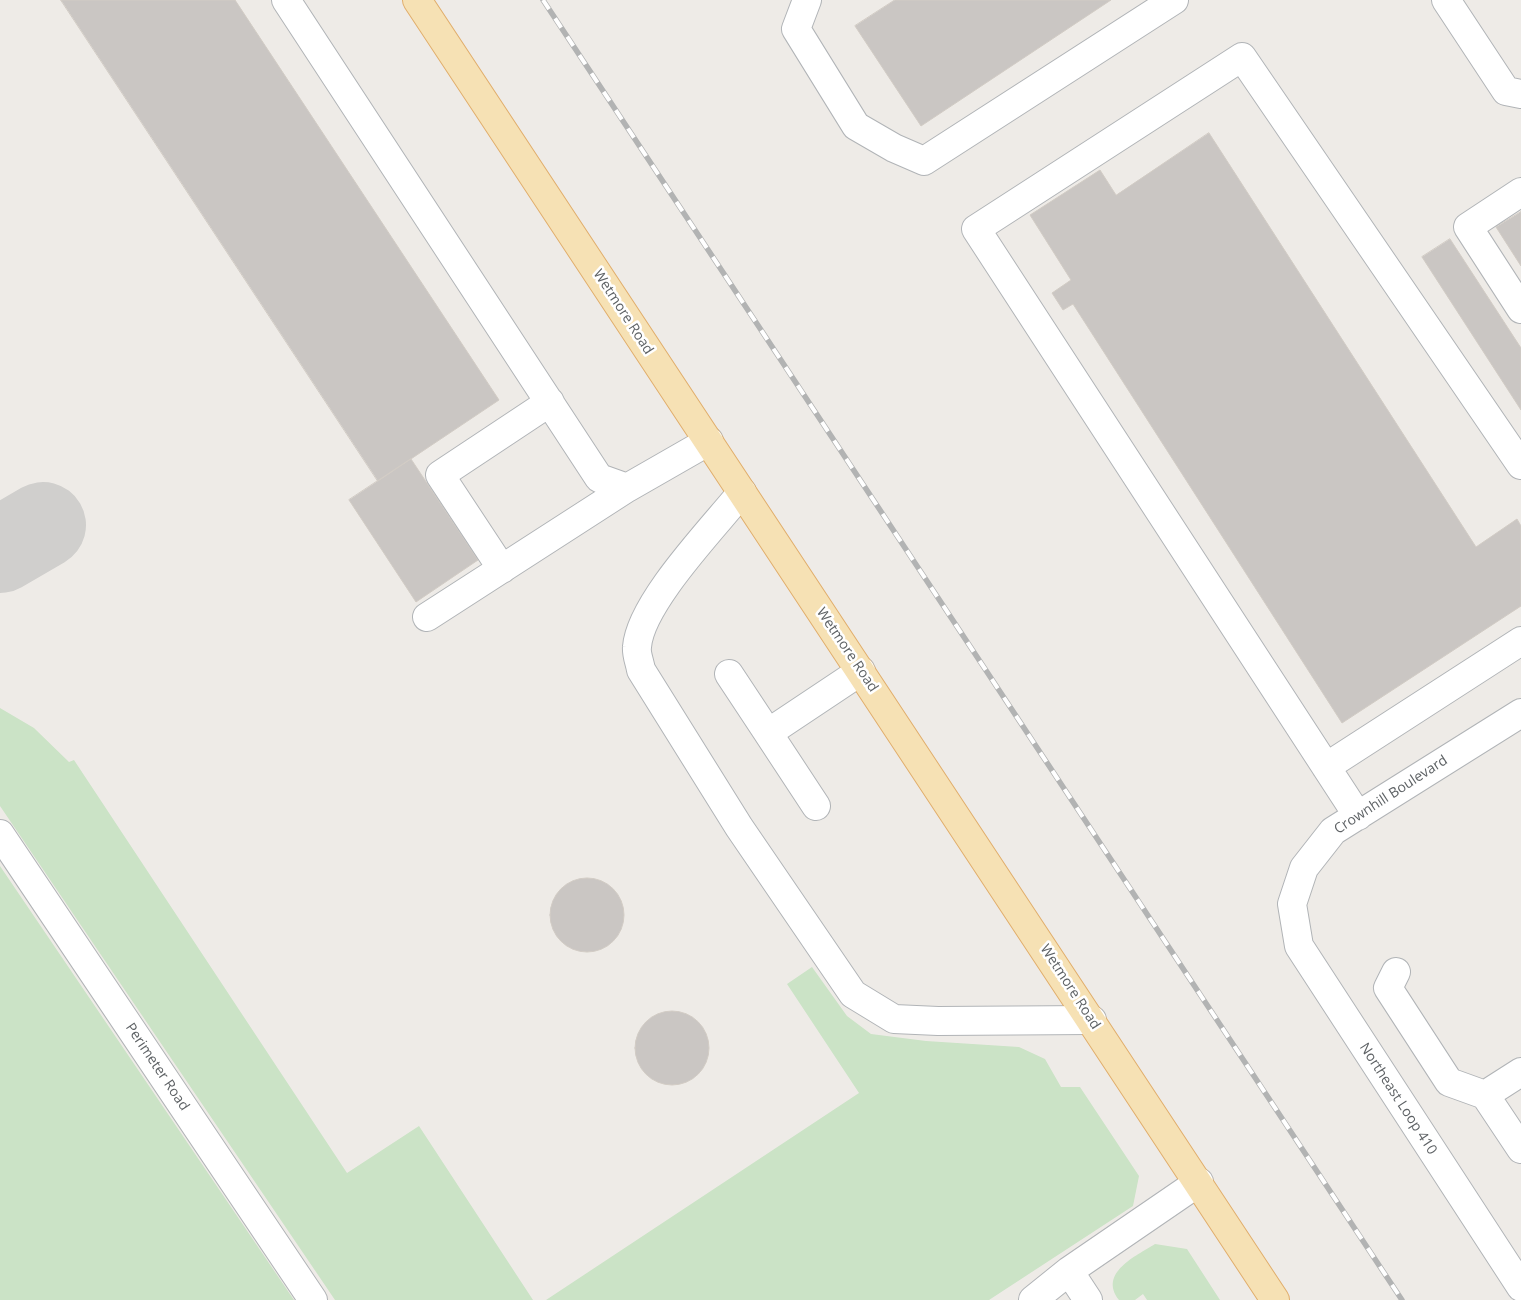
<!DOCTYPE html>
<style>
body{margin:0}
canvas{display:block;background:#eeebe7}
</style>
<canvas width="1521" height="1300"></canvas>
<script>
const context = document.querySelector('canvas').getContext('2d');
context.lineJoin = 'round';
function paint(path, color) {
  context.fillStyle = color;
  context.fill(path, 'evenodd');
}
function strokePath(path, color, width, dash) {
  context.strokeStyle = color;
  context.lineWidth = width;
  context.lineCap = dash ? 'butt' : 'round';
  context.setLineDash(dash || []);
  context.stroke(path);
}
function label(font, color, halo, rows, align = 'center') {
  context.font = font + ' "Open Sans",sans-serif';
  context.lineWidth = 5;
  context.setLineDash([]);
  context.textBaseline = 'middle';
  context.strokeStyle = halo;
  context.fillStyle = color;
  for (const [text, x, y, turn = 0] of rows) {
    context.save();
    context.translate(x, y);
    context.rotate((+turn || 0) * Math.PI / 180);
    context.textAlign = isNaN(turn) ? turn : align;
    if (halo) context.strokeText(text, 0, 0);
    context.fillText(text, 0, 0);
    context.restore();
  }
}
const green = new Path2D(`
 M0 708 34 728 69 762 74 760 347 1173 419 1126 533 1300H335L0 806Z
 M0 866 294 1300H0Z
 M812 967 847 1016 871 1034 926 1041 1019 1047 1045 1059 1061 1087H1080L1139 1176 1133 1206 989 1300H546L859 1093 787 984Z
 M1155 1244 1187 1249 1220 1300H1147L1143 1294 1135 1300H1119C1098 1273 1136 1256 1155 1244Z`);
const taxiway = new Path2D(`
 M0 550 43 525`);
const building = new Path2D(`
 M61 0H235L499 400 378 481Z
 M895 0H1111L921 126 855 26Z
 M1209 133 1476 547 1517 519 1521 526V606L1342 723 1073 304 1063 310 1052 293 1071 280 1030 215 1100 170 1116 195Z
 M1521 212V266L1496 227Z
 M1450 239 1521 348V410L1422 257Z
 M411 459 478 560 416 602 349 500Z
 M550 915a37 37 0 1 1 74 0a37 37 0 1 1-74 0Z
 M635 1048a37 37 0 1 1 74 0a37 37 0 1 1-74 0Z`);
const minor = new Path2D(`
 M286 0 599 478 627 488 709 441
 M807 0 796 29 856 126 894 148 924 161 1174 0
 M1446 0 1506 91 1521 94
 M1521 192 1468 227 1521 309
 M742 492C714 527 640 603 637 647 636 654 640 663 641 670L739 827 853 994 894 1019 938 1021 1092 1020
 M502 569 440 475 550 402
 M427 617 627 488
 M729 674 768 733
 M1521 713 1333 831 1304 868 1292 904 1299 946 1521 1287
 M1326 767 1521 641
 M816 806 768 733 861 671
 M1358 816 976 229 1242 57 1521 465
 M0 834 313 1300
 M1396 972 1388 988 1449 1082 1485 1095
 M1521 1072 1485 1095 1521 1149
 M1069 1271 1088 1300
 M1033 1300 1069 1271 1199 1182`);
const major = new Path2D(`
 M417 0 1275 1300`);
const rail = new Path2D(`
 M543 0 1402 1300`);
const streetNames = [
 ["Wetmore Road",623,312,57],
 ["Wetmore Road",847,650,56],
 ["Crownhill Boulevard",1391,795,-33],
 ["Wetmore Road",1070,987,57],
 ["Perimeter Road",157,1067,56],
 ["Northeast Loop 410",1398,1099,57]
];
paint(green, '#cbe3c6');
strokePath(taxiway, '#d0cfcd', 86);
paint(building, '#cac6c3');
strokePath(building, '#d2ccc5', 1);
strokePath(minor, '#b1b4b7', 30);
strokePath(major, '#e1ae6c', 30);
strokePath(minor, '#fff', 28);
strokePath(major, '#f6e1b4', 28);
strokePath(rail, '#b2b3b3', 5.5);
strokePath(rail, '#fff', 4, [11]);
label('14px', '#5e6265', '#fff', streetNames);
</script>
